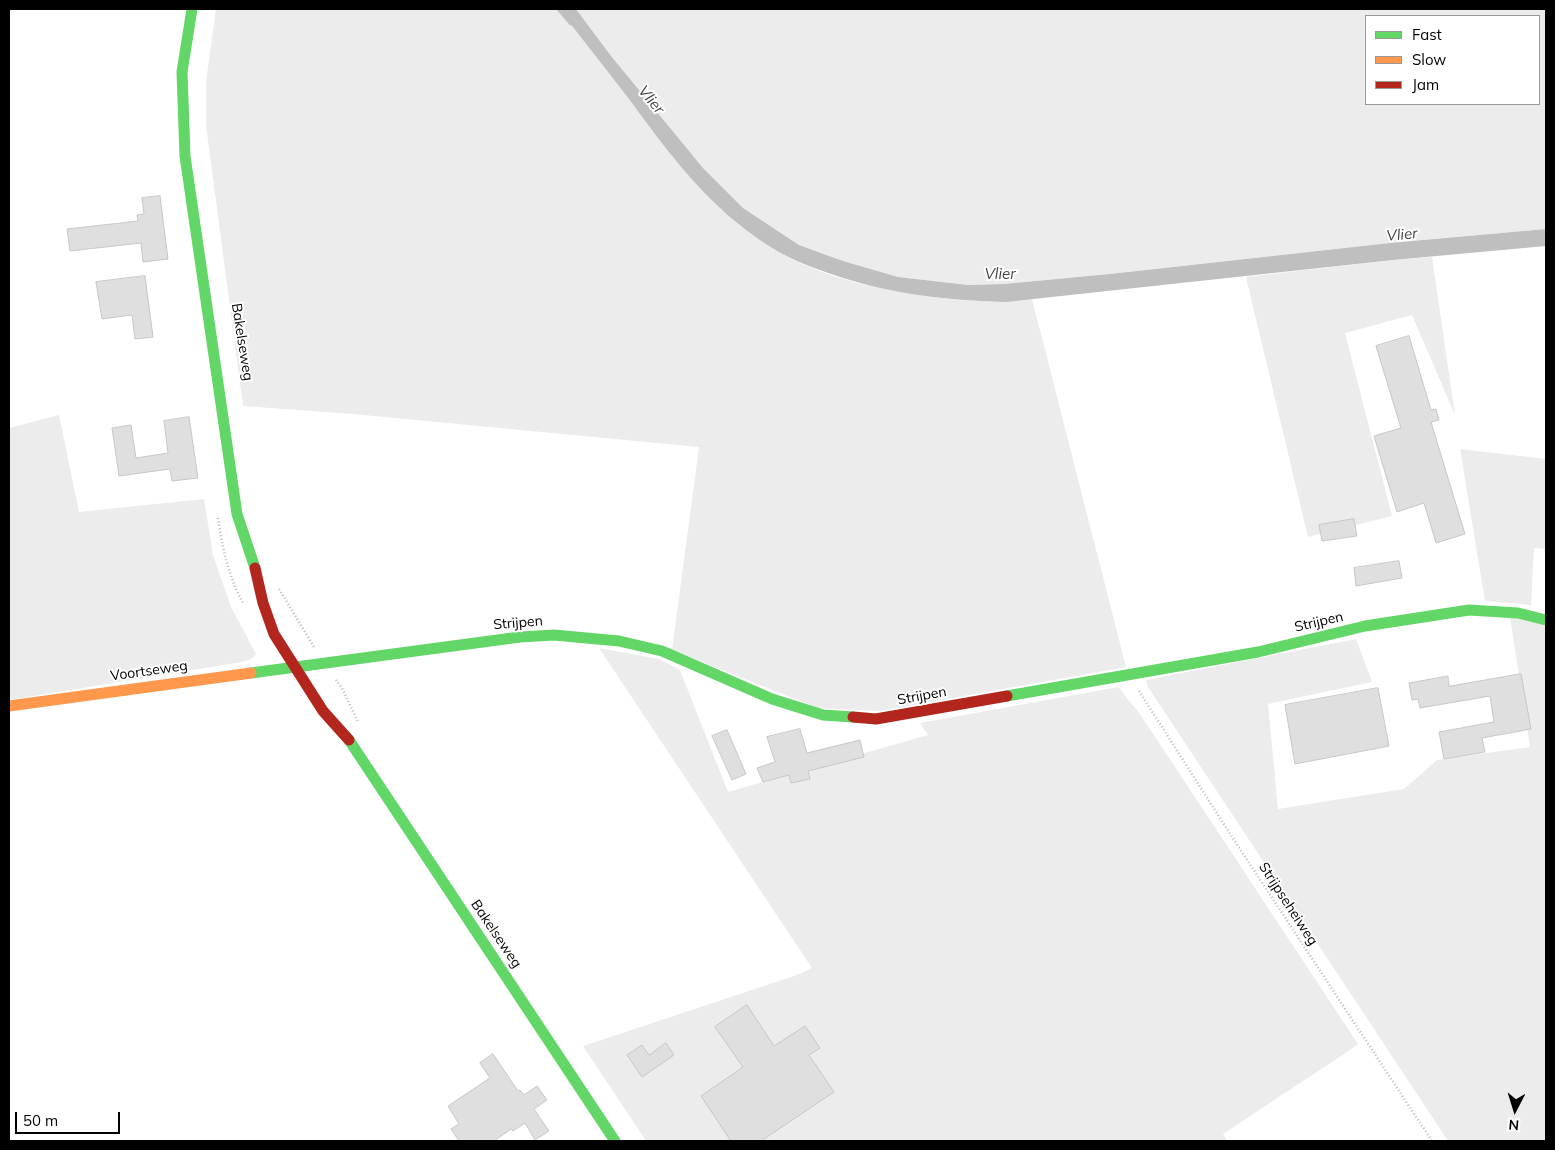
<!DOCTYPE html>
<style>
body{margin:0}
#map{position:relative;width:1555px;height:1150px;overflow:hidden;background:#fff;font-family:Mulish,sans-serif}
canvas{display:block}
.frame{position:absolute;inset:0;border:10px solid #000;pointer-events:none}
.legend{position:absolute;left:1365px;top:15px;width:175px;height:90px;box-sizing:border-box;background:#fff;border:1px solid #999;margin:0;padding:6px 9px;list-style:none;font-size:15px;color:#000}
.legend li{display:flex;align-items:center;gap:10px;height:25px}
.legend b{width:25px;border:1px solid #999}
.north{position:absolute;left:1490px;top:1085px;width:50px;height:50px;-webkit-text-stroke:4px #fff;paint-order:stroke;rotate:185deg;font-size:14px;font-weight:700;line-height:20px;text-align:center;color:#000}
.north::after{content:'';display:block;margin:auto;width:18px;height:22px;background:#000;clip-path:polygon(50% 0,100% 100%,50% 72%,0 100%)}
.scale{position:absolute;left:15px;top:1112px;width:105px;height:22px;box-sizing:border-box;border:2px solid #000;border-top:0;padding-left:6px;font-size:15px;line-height:18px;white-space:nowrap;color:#000;-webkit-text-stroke:4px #fff;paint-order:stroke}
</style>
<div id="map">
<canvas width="1555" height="1150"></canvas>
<div class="frame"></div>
<ul class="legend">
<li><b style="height:6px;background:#63d668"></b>Fast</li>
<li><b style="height:6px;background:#ff974d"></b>Slow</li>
<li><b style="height:6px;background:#b3261e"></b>Jam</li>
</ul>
<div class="north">N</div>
<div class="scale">50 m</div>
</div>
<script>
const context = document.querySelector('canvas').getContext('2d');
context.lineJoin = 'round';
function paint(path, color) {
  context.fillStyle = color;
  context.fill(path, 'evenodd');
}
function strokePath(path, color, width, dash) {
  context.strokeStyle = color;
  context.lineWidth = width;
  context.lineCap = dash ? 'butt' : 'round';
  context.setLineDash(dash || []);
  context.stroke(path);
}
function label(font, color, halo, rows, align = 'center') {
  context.font = font + ' Mulish,sans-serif';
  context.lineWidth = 4;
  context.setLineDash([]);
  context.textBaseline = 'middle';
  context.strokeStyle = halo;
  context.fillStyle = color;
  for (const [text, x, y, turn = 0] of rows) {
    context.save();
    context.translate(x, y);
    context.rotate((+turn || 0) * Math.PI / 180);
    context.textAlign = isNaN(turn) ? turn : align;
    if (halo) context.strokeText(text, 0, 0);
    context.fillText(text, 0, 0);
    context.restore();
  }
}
const green = new Path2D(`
 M216 9H559C582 39 606 68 629 99 671 155 708 207 769 246 809 272 861 286 908 293 950 300 989 304 1032 299L1126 667 880 711 818 708 672 650 699 447 353 414 243 406 206 125V82Z
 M576 9H1546V229L1390 243 1110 274 1004 284 968 285 898 277 843 261 799 245 743 208 703 168 611 56ZM1366 16H1539V104H1366Z
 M1432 257 1455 415 1412 315 1345 333 1392 516 1308 537 1246 277 1393 260Z
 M59 415 79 512 204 499 213 555 231 607 256 654 251 659 242 662 9 700V428Z
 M1460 449 1546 459V549L1534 548 1531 605 1485 601Z
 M1510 617 1546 624V1141H1448L1148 687 1146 680 1356 639 1372 682 1268 704 1278 809 1404 789 1437 760 1530 747Z
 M599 648 659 659 680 670 728 792 928 735 920 723 1118 687 1140 714 1358 1044 1344 1054 1223 1134 1227 1141H646L583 1046 797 975 812 968Z`);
const water = new Path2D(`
 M559 9H576L611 56 703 168 743 208 799 245 843 261 898 277 968 285 1004 284 1110 274 1390 243 1546 229V246L1393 260 1006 302C939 300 881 293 817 269 801 263 784 256 769 246 709 208 670 155 629 99 606 69 582 39 559 9Z`);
const stream = new Path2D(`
 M559 9 571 23`);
const building = new Path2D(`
 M160 196 168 259 143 262 141 243 70 251 67 229 138 221 137 215 144 214 142 198Z
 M145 276 153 337 135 339 132 315 102 319 96 282Z
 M1409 336 1431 410 1436 409 1439 420 1431 422 1465 534 1436 543 1424 503 1397 512 1374 436 1401 428 1376 346Z
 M189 417 198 478 172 481 170 469 119 476 112 428 131 425 136 458 168 453 164 421Z
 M1354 519 1357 536 1322 541 1319 525Z
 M1399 561 1402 578 1356 586 1354 568Z
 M1521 674 1531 729 1482 738 1485 752 1444 759 1439 732 1494 722 1490 696 1420 708 1418 699 1412 700 1409 683 1448 676 1449 686Z
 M1378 688 1389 746 1295 764 1285 705Z
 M800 729 807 753 860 740 864 757 808 771 810 779 791 783 789 775 763 782 757 768 775 762 767 737Z
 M727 730 746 774 732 780 712 736Z
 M747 1005 774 1046 805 1026 820 1048 809 1055 834 1092 761 1141H731L701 1096 743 1067 715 1027Z
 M666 1043 674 1055 642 1077 627 1055 642 1045 649 1055Z
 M493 1054 518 1091 520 1090 524 1095 537 1086 547 1100 534 1109 549 1131 535 1140 525 1123 513 1131 511 1129 494 1141H459L451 1129 459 1124 448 1106 490 1078 480 1063Z`);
const path = new Path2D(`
 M218 518C222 547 229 578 243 603
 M279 589 314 647
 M336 680 342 688 358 722
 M1139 691 1236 843 1432 1141`);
const fast = new Path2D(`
 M192 9 182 72 185 156 237 514 255 568
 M251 673 520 637 554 635 619 641 662 651 772 699 823 715 853 717
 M1007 696 1258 652 1365 626 1469 610 1518 613 1546 620
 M349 740 615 1141`);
const slow = new Path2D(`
 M9 706 251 673`);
const jam = new Path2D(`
 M255 568 263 603 274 634 323 711 349 740
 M853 717 876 719 1007 696`);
const streetNames = [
 ["Bakelseweg",242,342,81],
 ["Strijpen",1319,622,-13],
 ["Strijpen",518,623,-5],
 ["Voortseweg",149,671,-8],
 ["Strijpen",922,696,-10],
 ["Strijpseheiweg",1288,904,57],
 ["Bakelseweg",496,934,56]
];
const waterNames = [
 ["Vlier",651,100,50],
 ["Vlier",1402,235,-5],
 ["Vlier",1000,274]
];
paint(green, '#ececec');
paint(water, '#bfbfbf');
strokePath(stream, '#bfbfbf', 4.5);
paint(building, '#dfdfdf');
strokePath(building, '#c7c7c7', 1);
strokePath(path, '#b9b9b9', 2.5, [1, 2.5]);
strokePath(fast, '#63d668', 11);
strokePath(slow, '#ff974d', 11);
strokePath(jam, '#b3261e', 11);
label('14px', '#000', '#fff', streetNames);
label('italic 15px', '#444', '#fff', waterNames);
</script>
